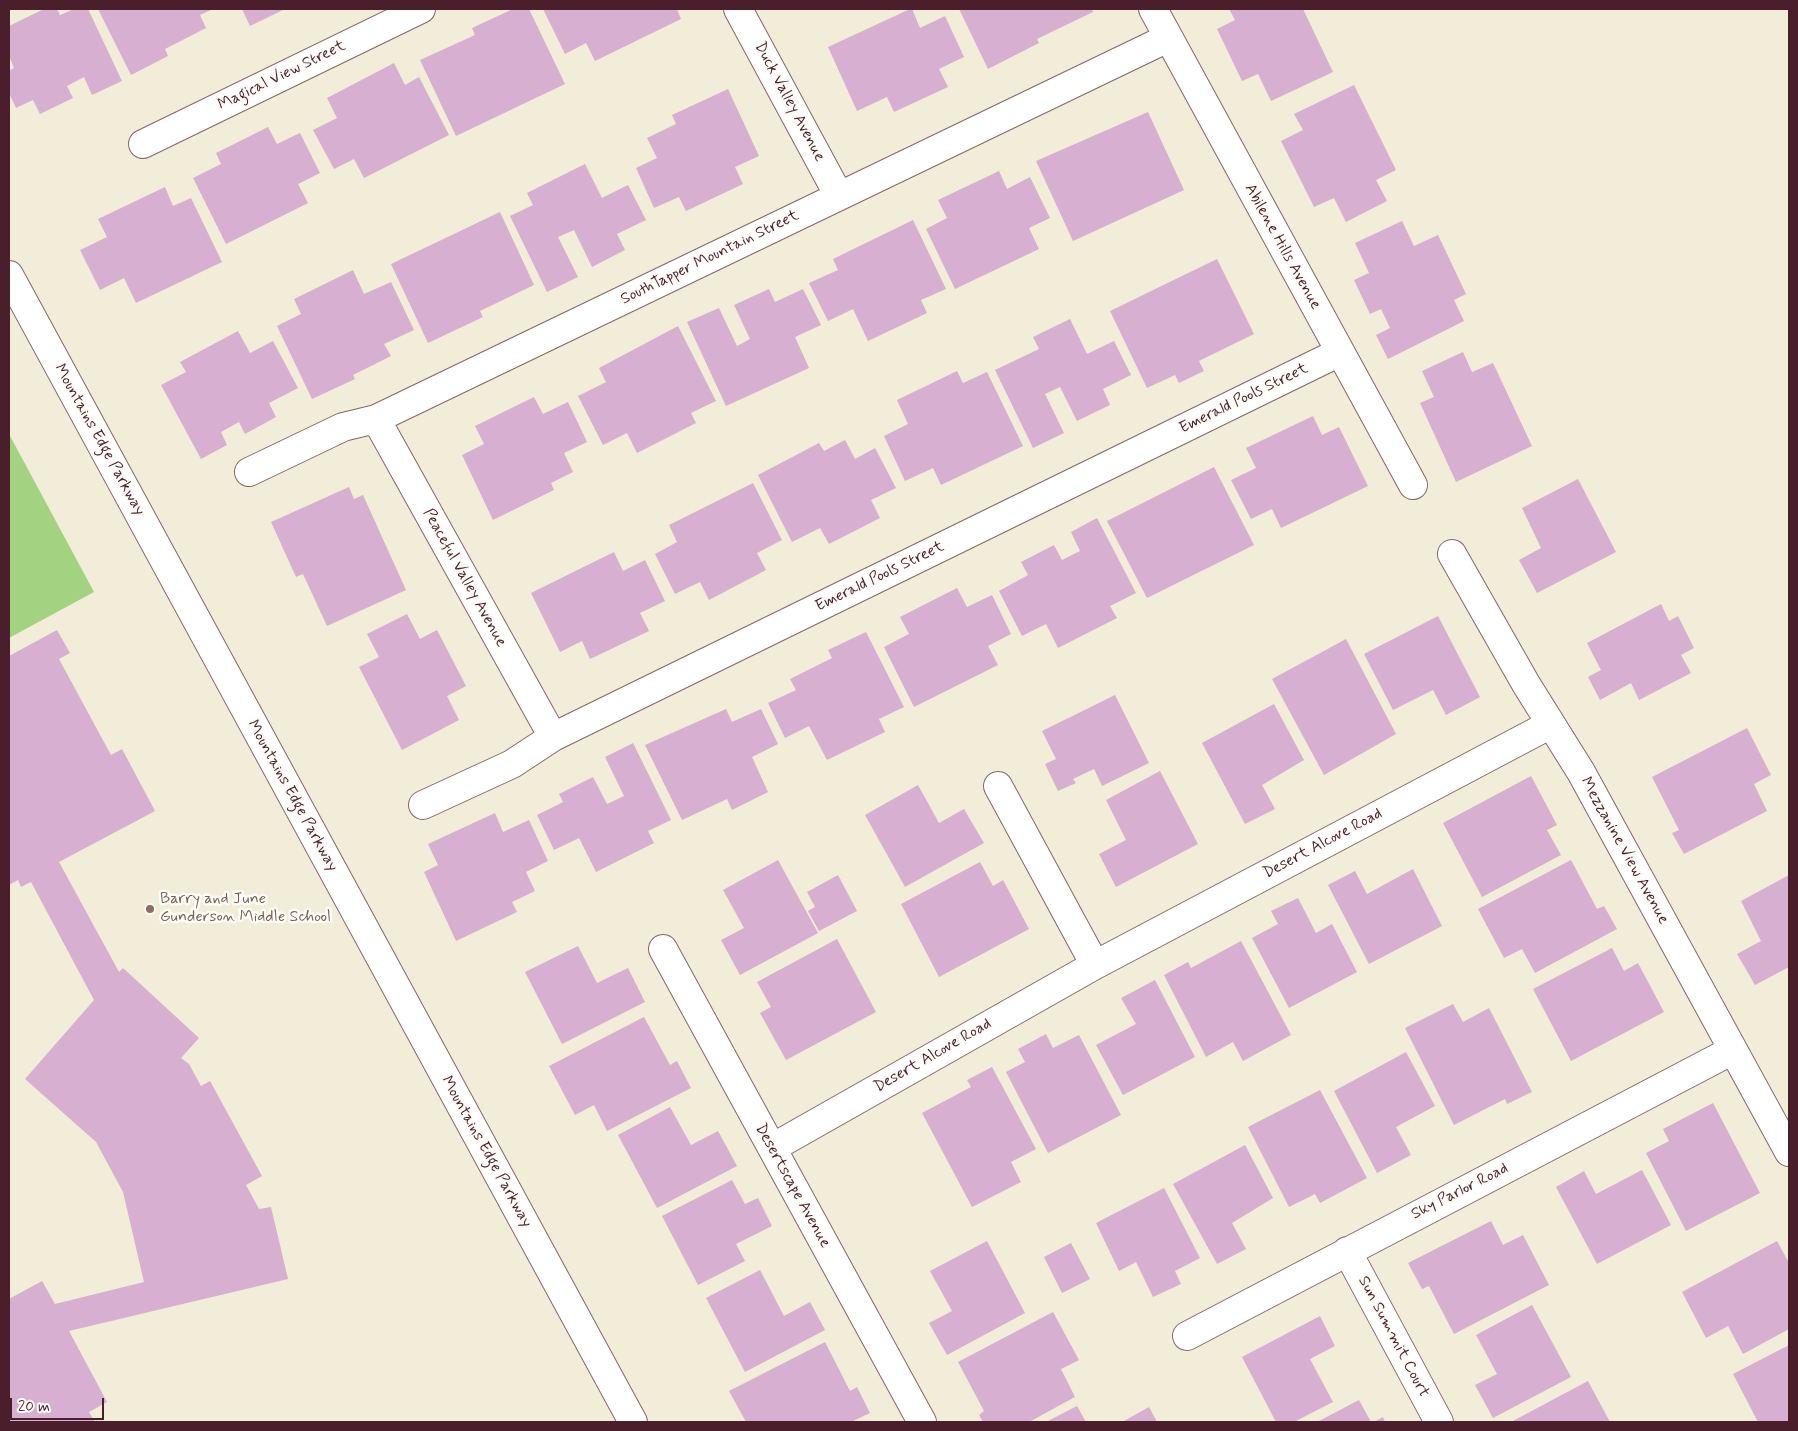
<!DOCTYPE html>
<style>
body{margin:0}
#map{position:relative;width:1798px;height:1431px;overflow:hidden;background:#f1edd8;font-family:Mynerve,sans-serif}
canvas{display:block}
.frame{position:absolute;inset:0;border:10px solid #4a1f2b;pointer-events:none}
.scale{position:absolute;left:10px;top:1398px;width:94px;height:22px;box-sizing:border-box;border:2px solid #4a1f2b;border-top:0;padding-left:6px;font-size:15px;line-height:18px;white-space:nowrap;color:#4a1f2b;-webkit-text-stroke:4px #fdfcf7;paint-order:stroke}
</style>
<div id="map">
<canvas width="1798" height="1431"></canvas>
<div class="frame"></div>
<div class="scale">20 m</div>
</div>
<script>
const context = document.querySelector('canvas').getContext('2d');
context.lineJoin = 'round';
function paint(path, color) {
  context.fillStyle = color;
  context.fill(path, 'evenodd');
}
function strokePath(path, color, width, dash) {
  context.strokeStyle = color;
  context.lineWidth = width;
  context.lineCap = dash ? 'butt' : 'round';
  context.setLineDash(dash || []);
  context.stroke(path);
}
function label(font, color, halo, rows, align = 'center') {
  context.font = font + ' Mynerve,sans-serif';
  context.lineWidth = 5;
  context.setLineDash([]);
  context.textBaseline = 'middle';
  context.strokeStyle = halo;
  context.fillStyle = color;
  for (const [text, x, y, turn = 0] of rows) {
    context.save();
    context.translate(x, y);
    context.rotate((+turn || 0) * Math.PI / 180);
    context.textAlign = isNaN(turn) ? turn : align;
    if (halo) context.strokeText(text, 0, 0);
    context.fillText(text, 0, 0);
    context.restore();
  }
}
const green = new Path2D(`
 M9 434 94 592 9 638Z`);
const building = new Path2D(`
 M44 9H57L60 15 74 9H88L122 81 92 95 84 77 67 86 73 98 40 114 33 100 16 108 9 93V71L14 68 9 56V26Z
 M98 9H213L200 15 206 28 165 49 168 56 131 75Z
 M242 9H285L250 26Z
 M513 9H529L565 84 456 136 420 60 475 35 472 28Z
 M543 9H677L681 19 595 61 586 43 565 54Z
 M910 9H912L920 28 945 16 964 57 939 69 948 87 894 112 887 97 857 111 828 47Z
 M959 9H1092L1093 12 1037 39 1039 43 988 69Z
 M1229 9H1303L1333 72 1271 101 1258 74 1242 81 1217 29 1235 20Z
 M394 63 405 85 419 77 449 135 364 178 354 159 334 169 313 130 337 118 327 98Z
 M1354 85 1396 170 1376 180 1387 201 1346 222 1334 198 1314 207 1281 141 1303 130 1294 114Z
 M728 89 759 156 735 167 743 184 686 211 679 197 654 208 636 168 657 158 647 138 676 124 672 115Z
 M1148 112 1184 190 1073 241 1036 161Z
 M268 127 277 144 300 133 320 173 298 184 308 203 226 244 193 178 221 164 216 153Z
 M585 164 602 198 628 185 646 220 617 234 625 250 592 267 574 230 558 237 578 277 547 292 510 216 533 205 527 193Z
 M999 171 1007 189 1030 177 1050 218 1029 228 1039 249 955 289 926 229 947 218 938 200Z
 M165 187 173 206 191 198 222 262 136 303 124 278 100 290 80 250 107 237 98 219Z
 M500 212 534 285 480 311 483 317 428 343 391 264Z
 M913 220 946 289 921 300 927 313 868 341 853 309 828 321 809 283 838 270 833 259Z
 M1402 221 1414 246 1438 235 1466 294 1454 300 1464 321 1388 359 1376 335 1390 328 1381 309 1370 314 1354 280 1369 273 1355 243Z
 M1217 259 1254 334 1199 361 1204 371 1179 383 1175 375 1147 388 1110 311Z
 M353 270 364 294 391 282 414 330 384 344 391 356 353 375 355 379 312 399 277 326 301 314 294 299Z
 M769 289 775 302 803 289 821 325 795 337 809 368 726 406 687 322 719 308 737 346 750 339 734 305Z
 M1070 319 1087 354 1114 341 1131 375 1103 389 1110 405 1077 421 1060 387 1045 394 1064 433 1033 448 995 370 1039 349 1033 337Z
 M678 326 716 401 691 413 696 423 637 453 627 433 603 445 578 396 606 382 599 368Z
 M238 331 250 353 273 341 298 388 269 403 276 417 245 434 239 422 221 432 227 445 201 459 161 385 186 372 180 362Z
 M1463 352 1472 372 1493 363 1532 446 1456 482 1420 403 1434 397 1422 371Z
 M957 371 963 383 987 372 1023 446 941 485 933 468 905 481 884 436 908 424 897 400Z
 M534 397 543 414 568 402 587 442 564 453 573 472 551 483 554 490 493 520 462 455 484 444 475 426Z
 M1313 416 1322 435 1339 427 1368 486 1281 528 1272 509 1251 519 1231 480 1256 468 1246 448Z
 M845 440 855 459 875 448 896 488 871 500 880 518 829 544 820 528 792 542 758 475 819 443 824 451Z
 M1214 467 1254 545 1147 598 1107 521Z
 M1578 479 1616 552 1537 593 1519 560 1541 548 1522 508Z
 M753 483 782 540 757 553 766 570 709 600 700 582 675 594 655 554 677 542 669 525Z
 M349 487 354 499 363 495 406 590 327 626 303 574 296 577 271 522Z
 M1097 518 1136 593 1110 606 1117 618 1058 648 1046 624 1022 636 999 591 1028 575 1021 562 1054 545 1062 560 1080 551 1071 532Z
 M614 552 623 571 645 560 665 601 640 613 649 631 590 659 582 641 560 652 531 593Z
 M957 588 967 607 992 595 1011 634 988 646 998 665 914 707 884 647 909 634 900 617Z
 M1661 604 1669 621 1678 616 1694 648 1681 655 1691 673 1639 700 1631 683 1600 700 1588 677 1601 670 1587 643Z
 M407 614 420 639 437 630 466 686 447 696 459 720 402 750 359 667 379 657 367 634Z
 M1438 616 1480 697 1446 715 1433 690 1393 710 1364 654Z
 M57 630 70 653 59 659 111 755 122 749 155 811 59 862 119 972 123 968 199 1038 181 1058 189 1064 201 1086 210 1081 262 1176 246 1185 259 1209 271 1207 288 1279 69 1331 107 1402 89 1412 95 1422H9V1299L42 1281 55 1304 144 1282 123 1192 96 1142 25 1079 94 1000 31 882 21 887 18 880 9 885V656Z
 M866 632 904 707 879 719 885 732 827 760 809 726 785 738 768 703 796 690 790 679 832 658 828 650Z
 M1346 639 1396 734 1324 775 1272 679Z
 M1115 695 1149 763 1102 786 1094 769 1073 779 1076 783 1058 791 1045 764 1056 759 1042 731Z
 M1274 704 1304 760 1262 785 1275 809 1245 824 1202 743Z
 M726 709 732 722 761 709 778 744 752 757 768 792 732 810 727 799 682 820 645 745Z
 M1747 728 1771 775 1754 784 1767 811 1684 854 1672 833 1679 830 1652 777Z
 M633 743 671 820 648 831 654 843 596 872 579 838 554 850 537 815 563 802 559 794 593 777 607 804 624 796 605 757Z
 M1160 771 1198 844 1116 887 1099 854 1126 840 1106 800Z
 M1531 776 1557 825 1547 830 1561 855 1482 897 1443 823Z
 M918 785 939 823 964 809 984 843 905 887 865 815Z
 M495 813 503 832 529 820 548 861 526 872 535 891 512 902 517 912 456 941 424 872 438 865 428 844Z
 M778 860 818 933 740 975 721 940 744 928 723 890Z
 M1571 860 1597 909 1604 906 1617 929 1535 973 1522 949 1504 958 1478 909Z
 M980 862 993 886 1003 880 1029 929 939 977 901 904Z
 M1413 869 1442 926 1369 964 1328 885 1355 871 1367 894Z
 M838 875 857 911 819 931 808 911 815 907 807 892Z
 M1789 875V967L1755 985 1737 954 1761 941 1741 901Z
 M1298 898 1316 933 1332 924 1357 972 1289 1008 1252 938 1278 924 1271 911Z
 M837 939 876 1012 786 1060 760 1013 771 1007 757 982Z
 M1241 941 1291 1035 1243 1061 1233 1042 1206 1057 1164 975 1188 962 1191 968Z
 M578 946 597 983 628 968 645 1002 562 1044 525 972Z
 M1612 948 1624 971 1638 963 1664 1012 1571 1061 1533 989Z
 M1155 980 1195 1057 1123 1095 1096 1045 1136 1024 1121 998Z
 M1453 1004 1463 1022 1489 1008 1532 1092 1507 1104 1505 1099 1454 1125 1405 1028Z
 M644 1017 670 1065 677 1061 691 1088 607 1131 594 1105 575 1115 549 1066Z
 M1046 1034 1053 1048 1079 1035 1121 1115 1048 1153 1006 1072 1025 1062 1018 1049Z
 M1406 1052 1435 1106 1396 1127 1411 1155 1377 1173 1334 1091Z
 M992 1067 1036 1149 1011 1162 1021 1182 972 1207 922 1113 971 1087 967 1080Z
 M1320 1090 1367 1178 1320 1203 1315 1194 1289 1207 1248 1127Z
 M1713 1103 1760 1193 1686 1231 1646 1153 1669 1141 1663 1129Z
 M670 1107 691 1145 718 1131 737 1166 657 1208 618 1135Z
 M1245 1145 1273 1198 1232 1223 1246 1249 1217 1264 1173 1184Z
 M1642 1170 1671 1225 1597 1264 1556 1187 1584 1171 1596 1194Z
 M732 1180 745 1204 758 1198 772 1226 736 1244 745 1261 698 1285 662 1216Z
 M1164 1188 1200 1258 1175 1271 1181 1284 1153 1297 1136 1262 1119 1271 1096 1223Z
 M1491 1221 1503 1245 1523 1235 1549 1285 1454 1334 1429 1286 1422 1289 1408 1263Z
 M987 1241 1025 1313 947 1355 929 1323 952 1311 930 1271Z
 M1777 1241 1789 1263V1329L1743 1354 1728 1326 1706 1338 1682 1292Z
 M1071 1243 1090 1279 1062 1293 1044 1257Z
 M760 1270 784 1316 810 1302 825 1330 745 1372 706 1298Z
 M1532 1305 1571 1377 1493 1418 1475 1385 1497 1374 1476 1335Z
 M1053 1312 1079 1360 1061 1369 1075 1397 1029 1422H983L979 1415 984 1411 958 1362Z
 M1320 1316 1335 1346 1310 1359 1333 1402 1294 1422H1276L1242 1357Z
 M825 1342 850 1391 857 1387 870 1413 851 1422H746L729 1391Z
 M1789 1345V1422H1758L1733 1374Z
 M1588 1381 1610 1422H1511Z
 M1359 1400 1371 1422H1317Z
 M1077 1406 1086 1422H1046Z
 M1149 1407 1157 1422H1122Z
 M1383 1417 1385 1422H1374Z`);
const minor = new Path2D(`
 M738 9 839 196
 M1153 9 1413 485
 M143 144 421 9
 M9 275 633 1422
 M376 419 553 737
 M249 472 343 427 376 419 1168 38
 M1452 554 1526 684 1581 772 1789 1152
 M998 786 1095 965
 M423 805 512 764 553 737 1340 352
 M663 949 922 1422
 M772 1148 1095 965 1551 724
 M1347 1251 1439 1422
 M1187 1336 1733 1050`);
const markers = [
 [150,909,5,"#8d6e63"]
];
const streetNames = [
 ["Magical View Street",282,76,-26],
 ["Duck Valley Avenue",789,102,62],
 ["Abilene Hills Avenue",1282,247,61],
 ["SouthTapper Mountain Street",710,258,-26],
 ["Emerald Pools Street",1244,399,-26],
 ["Mountains Edge Parkway",99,440,61],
 ["Emerald Pools Street",880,577,-26],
 ["Peaceful Valley Avenue",464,578,61],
 ["Mountains Edge Parkway",292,796,61],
 ["Desert Alcove Road",1323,844,-28],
 ["Mezzanine View Avenue",1624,851,61],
 ["Desert Alcove Road",933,1056,-30],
 ["Mountains Edge Parkway",486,1152,61],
 ["Desertscape Avenue",792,1186,61],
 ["Sky Parlor Road",1460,1192,-27],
 ["Sun Summit Court",1393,1337,62]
];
const educationNames = [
 ["Barry and June",160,900],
 ["Gunderson Middle School",160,918]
];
paint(green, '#a3d281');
paint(building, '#d6afd1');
strokePath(minor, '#846768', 30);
strokePath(minor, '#fff', 28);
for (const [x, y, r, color] of markers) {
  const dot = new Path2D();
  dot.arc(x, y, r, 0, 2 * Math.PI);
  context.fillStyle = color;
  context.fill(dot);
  strokePath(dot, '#fdfcf7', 2);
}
label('16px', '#4a1f2b', '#fdfcf7', streetNames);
label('16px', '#785e54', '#fdfcf7', educationNames, 'left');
</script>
